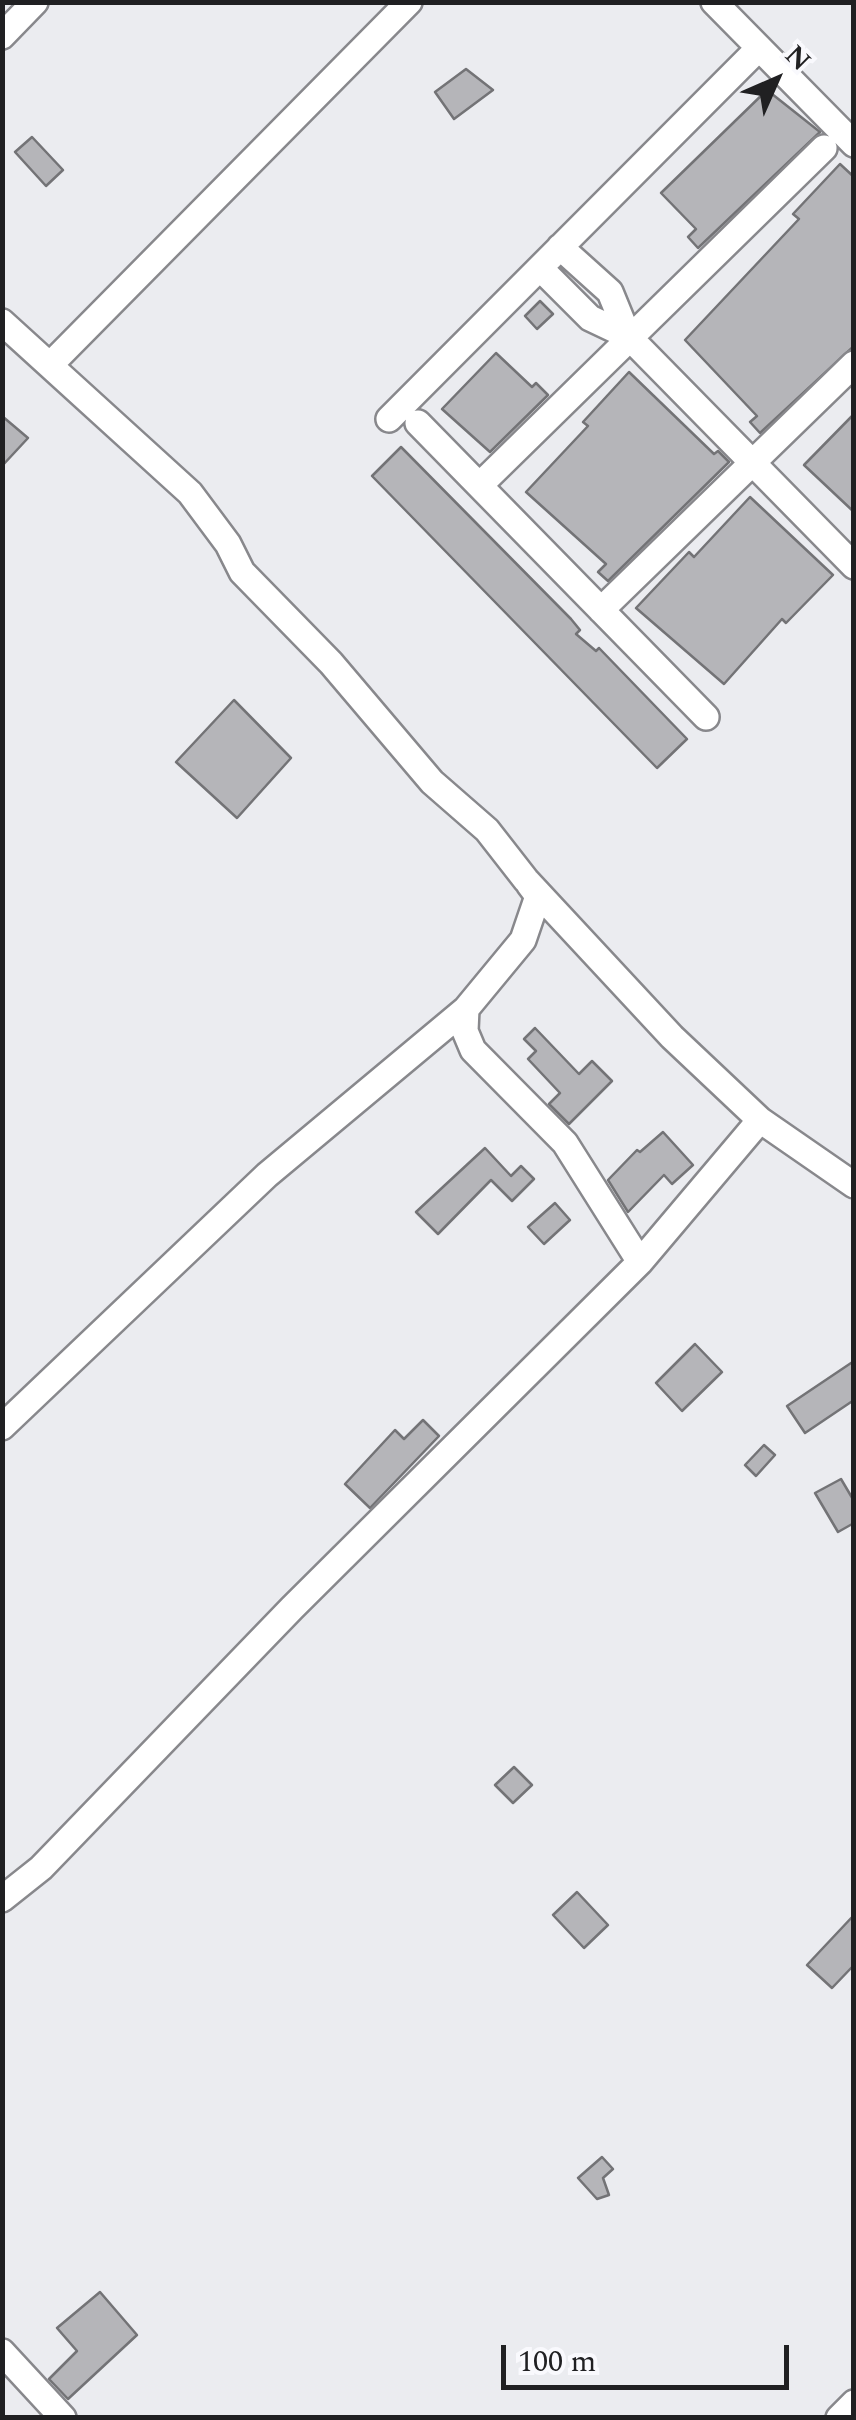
<!DOCTYPE html>
<style>
body{margin:0}
#map{position:relative;width:856px;height:2420px;overflow:hidden;background:#ebecf0;font-family:Spectral,serif}
canvas{display:block}
.frame{position:absolute;inset:0;border:5px solid #202022;pointer-events:none}
.north{position:absolute;left:726px;top:30px;width:100px;height:100px;-webkit-text-stroke:8px #f9f9fd;paint-order:stroke;rotate:45deg;font-size:28px;font-weight:700;line-height:40px;text-align:center;color:#202022}
.north::after{content:'';display:block;margin:auto;width:35px;height:45px;background:#202022;clip-path:polygon(50% 0,100% 100%,50% 72%,0 100%)}
.scale{position:absolute;left:501px;top:2345px;width:288px;height:45px;box-sizing:border-box;border:5px solid #202022;border-top:0;padding-left:12px;font-size:30px;line-height:35px;white-space:nowrap;color:#202022;-webkit-text-stroke:8px #f9f9fd;paint-order:stroke}
</style>
<div id="map">
<canvas width="856" height="2420"></canvas>
<div class="frame"></div>
<div class="north">N</div>
<div class="scale">100 m</div>
</div>
<script>
const context = document.querySelector('canvas').getContext('2d');
context.lineJoin = 'round';
function paint(path, color) {
  context.fillStyle = color;
  context.fill(path, 'evenodd');
}
function strokePath(path, color, width, dash) {
  context.strokeStyle = color;
  context.lineWidth = width;
  context.lineCap = dash ? 'butt' : 'round';
  context.setLineDash(dash || []);
  context.stroke(path);
}
const building = new Path2D(`
 M466 69 493 90 454 119 435 92Z
 M767 90 820 132 698 248 688 237 696 229 661 193Z
 M32 137 63 170 46 186 15 152Z
 M840 164 854 177V346L760 433 750 422 757 416 685 340 799 219 793 214Z
 M540 301 553 314 537 329 525 316Z
 M496 353 532 387 536 383 548 395 490 452 442 409Z
 M629 372 714 454 718 451 729 462 608 581 598 572 606 564 526 492 588 426 583 422Z
 M854 414V512L804 465Z
 M2 416 28 438 2 466Z
 M401 447 571 619 580 630 576 634 596 651 599 648 687 739 657 768 372 476Z
 M750 497 833 575 786 623 782 619 724 684 636 608 689 552 694 557Z
 M234 700 291 758 237 818 176 762Z
 M535 1028 579 1074 592 1061 612 1081 569 1124 549 1104 560 1093 528 1059 536 1051 524 1039Z
 M663 1132 693 1165 672 1184 664 1175 628 1212 608 1180 637 1150 640 1152Z
 M485 1148 511 1176 521 1166 534 1179 512 1201 491 1180 438 1234 416 1212Z
 M555 1203 570 1220 544 1244 528 1227Z
 M695 1344 722 1372 682 1411 656 1383Z
 M854 1361V1400L805 1433 787 1406Z
 M423 1420 439 1436 370 1508 345 1484 395 1430 404 1439Z
 M764 1445 775 1455 756 1476 745 1465Z
 M841 1479 854 1501V1523L838 1532 815 1493Z
 M514 1767 532 1785 513 1803 495 1785Z
 M577 1892 608 1925 584 1948 553 1915Z
 M854 1915V1965L832 1988 807 1965Z
 M602 2157 613 2169 603 2178 609 2195 597 2199 578 2178Z
 M100 2292 137 2335 68 2399 49 2379 77 2351 57 2328Z`);
const minor = new Path2D(`
 M714 2 854 144
 M2 36 35 2
 M560 247 610 292 628 336
 M540 268 590 318 628 336 854 566
 M2 322 190 493 228 544 242 572 331 663 432 782 487 830 526 880 672 1037 760 1120 854 1185
 M51 364 409 2
 M389 419 759 48
 M418 423 706 717
 M480 485 824 148
 M601 610 854 364
 M466 1009 465 1031 473 1050 565 1143 640 1262
 M2 1427 267 1175 466 1009 523 940 538 896 529 884
 M2 1899 41 1868 292 1608 640 1262 760 1120
 M2 2352 63 2418
 M839 2418 854 2403`);
paint(building, '#b5b5b9');
strokePath(building, '#737376', 2.5);
strokePath(minor, '#88888c', 30);
strokePath(minor, '#fff', 25);
</script>
